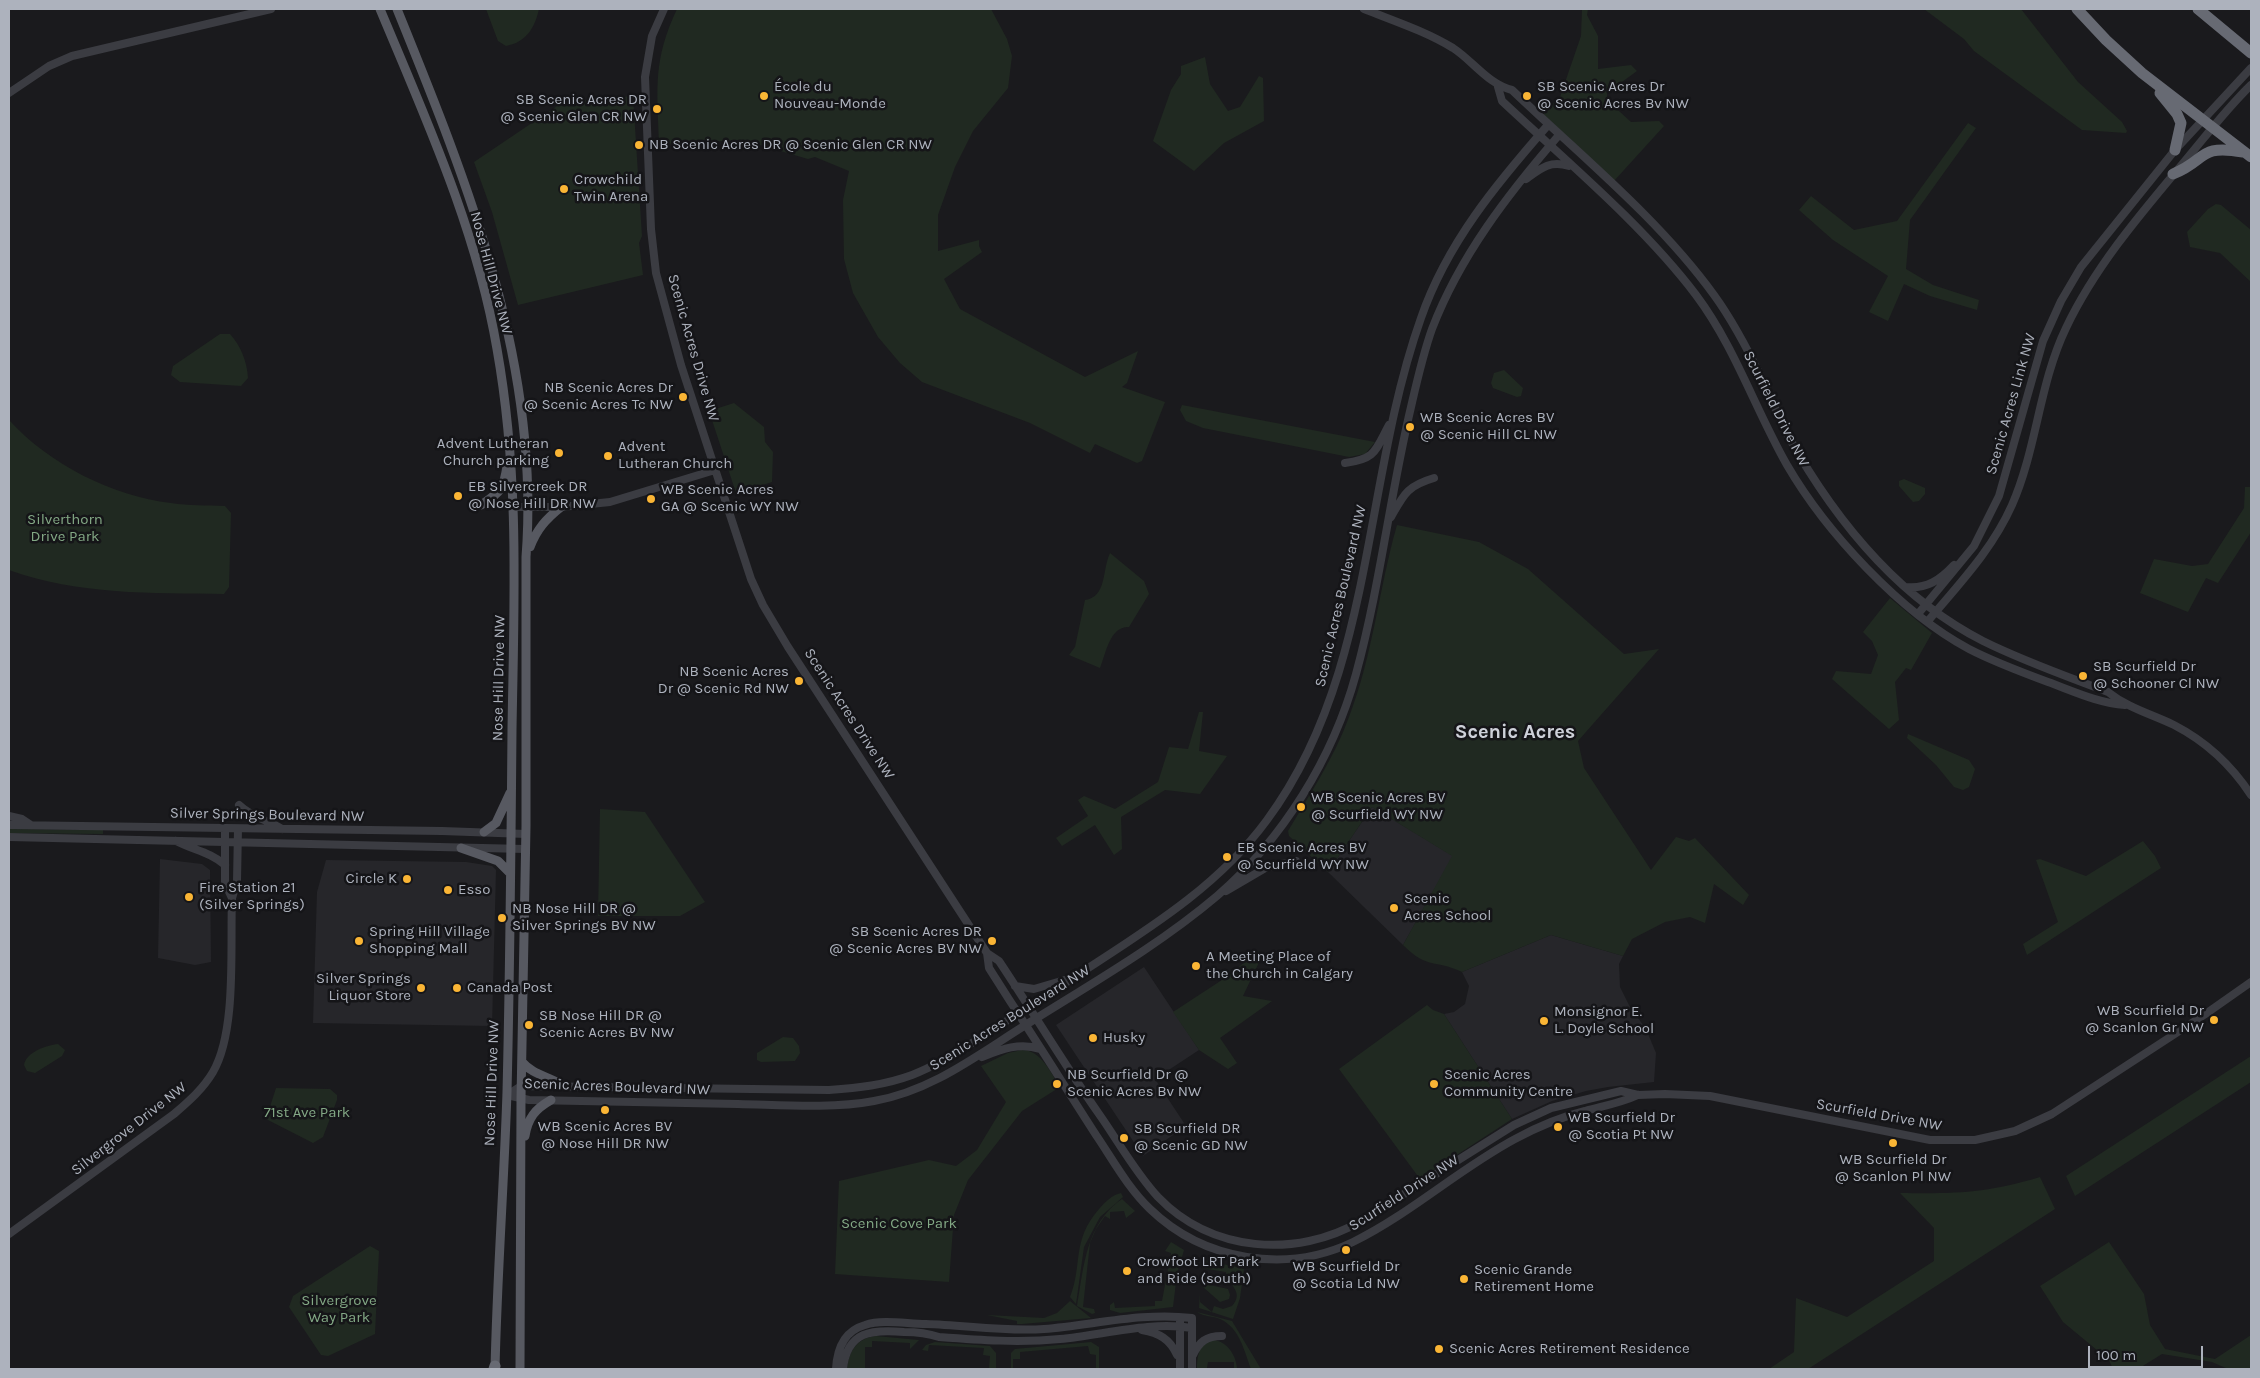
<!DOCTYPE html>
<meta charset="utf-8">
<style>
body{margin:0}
#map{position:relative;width:2260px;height:1378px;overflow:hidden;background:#1a1a1d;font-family:Karla,sans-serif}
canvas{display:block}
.frame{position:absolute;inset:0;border:10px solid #adb2bd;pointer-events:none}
.scale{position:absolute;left:2088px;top:1346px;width:115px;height:22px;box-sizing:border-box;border:2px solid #adb2bd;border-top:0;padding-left:6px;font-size:15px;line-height:18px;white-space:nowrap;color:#adb2bd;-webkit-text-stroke:4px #151518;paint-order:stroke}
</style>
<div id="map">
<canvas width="2260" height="1378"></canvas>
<div class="frame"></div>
<div class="scale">100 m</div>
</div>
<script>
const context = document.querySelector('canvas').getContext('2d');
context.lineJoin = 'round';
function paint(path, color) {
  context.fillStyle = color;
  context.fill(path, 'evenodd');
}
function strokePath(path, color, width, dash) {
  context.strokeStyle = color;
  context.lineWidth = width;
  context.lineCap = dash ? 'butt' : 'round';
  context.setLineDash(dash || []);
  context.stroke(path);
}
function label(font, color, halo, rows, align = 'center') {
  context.font = font + ' Karla,sans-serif';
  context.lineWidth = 5;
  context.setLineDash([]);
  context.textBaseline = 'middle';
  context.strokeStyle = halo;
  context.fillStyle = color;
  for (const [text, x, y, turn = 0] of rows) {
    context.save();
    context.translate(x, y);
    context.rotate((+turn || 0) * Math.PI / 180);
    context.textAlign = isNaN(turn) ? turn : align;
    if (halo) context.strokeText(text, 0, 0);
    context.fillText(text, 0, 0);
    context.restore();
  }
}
const built = new Path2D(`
 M1372 807 1453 856 1403 945 1328 872Z
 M160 859 202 864 210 870 211 962 195 965 158 958Z
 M326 860 466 862 492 866 496 870 492 1026 313 1023 317 892Z
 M1551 935 1623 956 1619 964 1620 987 1630 1007 1646 1029 1656 1053 1654 1082 1608 1087 1586 1091 1552 1101 1512 1119 1444 1014 1454 1012 1465 1004 1469 986 1462 972Z
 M1144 967 1199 1050 1155 1079 1186 1126 1143 1156 1056 1025Z`);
const green = new Path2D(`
 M486 9H539C535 27 527 42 506 46L498 41Z
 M677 9H991L1007 39 1012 56 1008 88 973 131 955 167 938 215V251L979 240V246L982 252 944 279 960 309 1085 377 1138 351 1127 383 1122 387 1165 402 1142 461 1137 463 1095 444 1090 453 1030 423 922 382 900 363 878 337 853 293 844 259 843 200 849 171 815 157 808 159 743 140 663 144 659 142C657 87 653 60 677 9Z
 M1582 9H1588L1587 15 1598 36V69L1631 65 1637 71 1607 93V100L1631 122 1659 121 1664 126 1614 181 1543 114 1560 97 1581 36Z
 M1924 9H2021L2078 82 2122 122 2127 131 2126 133 2082 130 1974 51 1964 39Z
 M1205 57 1210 84 1228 111 1240 107 1259 76 1263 78 1264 121 1224 143 1194 171 1153 141 1171 90 1181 74V66Z
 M633 96 642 236 639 243 643 275 518 305 492 212 474 162 563 102Z
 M1968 123 1976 128 1910 220 1906 269 1933 285 1979 300 1977 310 1930 296 1904 284 1888 321 1869 312 1888 276 1833 240 1799 210 1811 196 1854 230 1897 221Z
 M2216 204 2221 205 2251 230V282L2220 253 2190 247 2187 232 2208 209Z
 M220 334H230C241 346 247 362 248 378L241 386 180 382 171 375 173 366Z
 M1504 370 1523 388 1521 396 1517 397 1493 388 1491 383 1494 373Z
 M734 403 764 427 765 442 773 452 772 482 736 493 709 411Z
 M1182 405 1375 442 1365 454 1349 457 1203 428 1186 421 1180 410Z
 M9 420C49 464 112 496 171 503 189 506 207 505 225 506L231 513 229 587 224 594C151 593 79 595 9 570Z
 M1904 479 1925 488V494L1919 501 1913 502 1899 486V481Z
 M2245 487H2251V532L2218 583 2206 578 2188 612 2140 593 2154 559 2192 566 2208 564 2244 508Z
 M1397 525 1479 542 1528 569 1624 654 1659 649 1578 741 1584 768 1651 870 1676 837 1689 841 1695 838 1749 895 1743 905 1714 884 1705 923 1690 917 1665 922 1632 939 1623 956 1551 935 1462 972C1435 959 1428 970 1403 945L1452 856 1372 807 1328 872 1289 836 1288 831C1310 794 1334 758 1349 717 1373 655 1379 588 1397 525Z
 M1110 553 1144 581 1149 594 1129 627C1110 626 1106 653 1100 668L1069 655 1075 647 1085 600C1107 597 1102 570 1110 553Z
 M1890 598 1932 633 1911 670 1906 668 1895 682 1899 720 1889 729 1832 679 1836 671 1871 674 1878 655 1872 641 1863 632Z
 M1199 712H1203L1199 751 1227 756 1200 794 1165 790 1121 817 1122 849 1114 855 1095 825 1062 846 1056 838 1088 816 1078 800 1084 796 1115 809 1158 782 1169 747 1188 749Z
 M1908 734 1969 760 1975 769 1969 787 1963 790 1954 787 1936 765 1907 738Z
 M600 809 645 812 705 902 680 916H598Z
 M9 829 103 830V834L9 833Z
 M2143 841 2155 856 2161 868 2027 955 2023 944 2058 922 2036 860 2040 859 2086 876Z
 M1258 951 1263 954 1243 996 1272 1001 1220 1038 1237 1063 1228 1069 1199 1050 1173 1012 1228 976Z
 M1427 1005 1433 1010 1444 1014 1512 1119 1420 1179 1339 1069Z
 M783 1037 793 1038 799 1046 800 1053 795 1061 761 1062 757 1060V1053Z
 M58 1044 65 1050 62 1056 35 1073 27 1071 24 1065C26 1052 47 1045 58 1044Z
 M1022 1050C1041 1050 1051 1073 1060 1087L1022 1111 968 1180 954 1215 949 1282 835 1274 839 1181 929 1160 956 1166 977 1150 1006 1102 981 1066 1008 1053Z
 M2251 1056V1082L2075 1196 2066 1176Z
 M276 1088 330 1089 337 1095V1100L323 1137 313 1143 266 1119Z
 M2040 1177 2055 1209 1808 1369H1769L1794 1352 1796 1298 1847 1317 1934 1261V1228L1900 1193C1955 1194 1987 1193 2040 1177Z
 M1121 1193 1123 1197 1100 1217 1084 1247 1076 1304 1070 1297C1083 1265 1071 1241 1099 1209 1105 1202 1112 1195 1121 1193Z
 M1122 1199 1135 1211 1126 1218 1124 1211 1110 1212V1219L1105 1216 1096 1229 1090 1243 1083 1307 1094 1309 1095 1313 1092 1314 1077 1306C1084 1265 1086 1224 1122 1199Z
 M1171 1242 1184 1250 1177 1274 1173 1307 1120 1313 1110 1310V1305L1114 1302 1115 1308 1155 1306V1301H1162L1171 1253 1165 1251Z
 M2109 1242 2144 1294 2150 1325 2165 1349 2215 1359 2251 1335V1369H2228L2212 1362 2162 1354 2138 1369H2113L2109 1360 2063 1322 2040 1286Z
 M370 1246 379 1251 375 1334 328 1356 321 1355 289 1307 293 1296Z
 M1206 1260 1244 1269 1240 1298 1233 1319 1199 1308 1200 1293V1302L1212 1312 1214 1306 1223 1309 1232 1306C1245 1292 1228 1285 1226 1272L1201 1268Z
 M1205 1284 1228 1289 1230 1295 1229 1299 1220 1302 1203 1287Z
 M1070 1301 1091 1318 1022 1324H1017V1321L987 1315 1044 1318 1057 1313Z
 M1197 1312 1232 1321 1261 1369H1251C1244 1351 1240 1328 1220 1319 1213 1316 1204 1317 1197 1312Z
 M876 1336 919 1340 910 1349V1343L872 1341V1347H865V1369H847C849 1351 857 1338 876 1336Z
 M1214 1340C1228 1342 1236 1356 1237 1368H1234V1362H1208L1207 1368 1197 1369C1197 1356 1199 1343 1214 1340Z
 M935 1342 990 1346 996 1353V1369H989L990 1356 983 1355 984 1348 929 1345 928 1351 922 1350 926 1345Z
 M1091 1342 1099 1347V1369H1096V1355L1090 1354 1088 1346 1020 1352V1359H1013V1369H1011V1353L1015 1349Z`);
const minor = new Path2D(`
 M664 9 652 36 645 77 651 229 656 273 681 365 751 579 763 605 788 647 987 953 989 968 1010 1001C1039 1045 1067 1090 1096 1135 1113 1160 1128 1188 1150 1209 1204 1261 1286 1274 1353 1242 1410 1214 1459 1169 1515 1139 1537 1127 1561 1117 1585 1111 1603 1106 1621 1103 1638 1095
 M1364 9C1394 21 1425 31 1453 48 1473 61 1488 84 1512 90 1581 156 1658 218 1714 295 1733 321 1748 350 1762 379 1771 397 1778 416 1787 434 1833 517 1897 597 1983 641 2023 661 2066 676 2108 692 2128 708 2151 714 2174 725 2205 741 2232 766 2251 795
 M1498 87 1502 101C1566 161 1643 225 1696 295 1735 347 1755 409 1787 465 1826 532 1900 612 1969 649 1994 662 2021 672 2048 682 2073 691 2098 703 2125 705
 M9 93 49 66 72 56 271 9
 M1526 179C1541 168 1550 160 1569 166
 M1345 463C1376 459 1375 451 1389 425
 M514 507H561L610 502 715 470
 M1391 517C1404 494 1407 486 1434 478
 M1906 587C1927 589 1940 580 1954 565
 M1918 614 1974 546 1999 496 2043 341 2061 301 2081 267 2175 150 2251 68
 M1928 621C1959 584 1992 550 2012 505 2037 448 2039 384 2066 328 2094 269 2137 218 2179 168 2203 140 2225 110 2251 85
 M239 805C254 819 267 819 282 829
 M9 816 22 819 31 825
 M9 825 442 831 526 834
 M225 829V883L232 898
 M9 837 525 849
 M176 841C193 850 210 852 225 865
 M1226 891 1267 867 1296 861
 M987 953 999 961C1033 1012 1064 1064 1099 1114 1118 1141 1135 1172 1158 1197 1211 1252 1296 1259 1361 1221L1514 1125 1551 1108 1621 1091 1638 1095 1665 1094 1710 1096 1930 1140H1975L2015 1131 2052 1114 2204 1015 2251 982
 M1015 986 1034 989 1068 979
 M982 1057C1002 1049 1020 1042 1040 1049
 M507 1095 529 1100C599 1102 669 1103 738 1104 783 1105 830 1109 874 1101 931 1091 976 1056 1024 1026 1089 985 1158 946 1217 896 1283 839 1333 758 1356 674 1380 586 1390 495 1411 407 1417 381 1423 354 1432 329 1460 256 1508 194 1559 135
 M507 1095 521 1086 829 1090C858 1088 885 1085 912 1075 938 1065 962 1049 985 1035 1012 1017 1040 1000 1067 982 1138 935 1215 891 1267 820 1375 674 1362 484 1421 318 1447 243 1497 183 1548 125
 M9 1234 174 1114C189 1101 203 1089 213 1072 237 1031 230 946 232 898L237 881 238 829
 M1180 1321V1369
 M1142 1330C1159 1333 1170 1339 1177 1355
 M1193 1355C1199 1342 1206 1336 1222 1336
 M836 1369C837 1349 844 1331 865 1325 883 1319 907 1324 926 1324 965 1325 1005 1332 1044 1329 1094 1325 1142 1312 1192 1318V1369
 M843 1369C847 1331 872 1329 904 1332 916 1332 927 1333 939 1337 979 1340 1019 1343 1060 1339 1103 1335 1150 1321 1192 1328`);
const major = new Path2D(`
 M380 9C426 119 477 231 497 349 520 478 514 601 512 730 511 851 510 971 507 1092 504 1184 497 1277 495 1369
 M397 9C468 184 541 364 526 557V826L521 1099 520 1369
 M481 505C504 489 503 490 508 461
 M530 547C537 529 546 519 561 507
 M484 832 496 823 510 793
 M461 848 498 861 510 873
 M522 1062C533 1075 548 1076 562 1085
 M525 1136C528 1118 535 1109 551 1100`);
const highway = new Path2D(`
 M2077 9 2106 40 2142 73 2251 157
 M2198 9 2251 53
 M2160 93 2177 114 2181 123 2175 150
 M2173 174C2208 160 2197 144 2243 152
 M494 1369 495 1366`);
const markers = [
 [764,96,5,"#fab535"],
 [1527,96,5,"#fab535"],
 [657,109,5,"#fab535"],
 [639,145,5,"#fab535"],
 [564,189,5,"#fab535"],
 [683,397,5,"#fab535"],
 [1410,427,5,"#fab535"],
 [559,453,5,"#fab535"],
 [608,456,5,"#fab535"],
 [458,496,5,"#fab535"],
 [651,499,5,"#fab535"],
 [2083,676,5,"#fab535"],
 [799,681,5,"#fab535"],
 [1301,807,5,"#fab535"],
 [1227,857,5,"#fab535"],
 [407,879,5,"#fab535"],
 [448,890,5,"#fab535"],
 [189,897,5,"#fab535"],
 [1394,908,5,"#fab535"],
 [502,918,5,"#fab535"],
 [359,941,5,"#fab535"],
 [992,941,5,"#fab535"],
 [1196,966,5,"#fab535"],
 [421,988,5,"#fab535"],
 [457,988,5,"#fab535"],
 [2214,1020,5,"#fab535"],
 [1544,1021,5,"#fab535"],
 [529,1025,5,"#fab535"],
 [1093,1038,5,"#fab535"],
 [1057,1084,5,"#fab535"],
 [1434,1084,5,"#fab535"],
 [605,1110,5,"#fab535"],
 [1558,1127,5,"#fab535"],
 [1124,1138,5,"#fab535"],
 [1893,1143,5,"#fab535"],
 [1346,1250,5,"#fab535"],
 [1127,1271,5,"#fab535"],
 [1464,1279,5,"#fab535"],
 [1439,1349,5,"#fab535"]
];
const poiNames = [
 ["École du",774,87],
 ["Nouveau-Monde",774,104],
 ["SB Scenic Acres Dr",1537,87],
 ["@ Scenic Acres Bv NW",1537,104],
 ["SB Scenic Acres DR",647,100,"right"],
 ["@ Scenic Glen CR NW",647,117,"right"],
 ["NB Scenic Acres DR @ Scenic Glen CR NW",649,145],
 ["Crowchild",574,180],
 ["Twin Arena",574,197],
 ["NB Scenic Acres Dr",673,388,"right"],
 ["@ Scenic Acres Tc NW",673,405,"right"],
 ["WB Scenic Acres BV",1420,418],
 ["@ Scenic Hill CL NW",1420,435],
 ["Advent Lutheran",549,444,"right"],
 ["Church parking",549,461,"right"],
 ["Advent",618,447],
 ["Lutheran Church",618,464],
 ["EB Silvercreek DR",468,487],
 ["@ Nose Hill DR NW",468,504],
 ["WB Scenic Acres",661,490],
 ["GA @ Scenic WY NW",661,507],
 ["SB Scurfield Dr",2093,667],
 ["@ Schooner Cl NW",2093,684],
 ["NB Scenic Acres",789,672,"right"],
 ["Dr @ Scenic Rd NW",789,689,"right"],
 ["WB Scenic Acres BV",1311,798],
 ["@ Scurfield WY NW",1311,815],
 ["EB Scenic Acres BV",1237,848],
 ["@ Scurfield WY NW",1237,865],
 ["Circle K",397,879,"right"],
 ["Fire Station 21",199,888],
 ["(Silver Springs)",199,905],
 ["Esso",458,890],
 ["Scenic",1404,899],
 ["Acres School",1404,916],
 ["NB Nose Hill DR @",512,909],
 ["Silver Springs BV NW",512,926],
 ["Spring Hill Village",369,932],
 ["Shopping Mall",369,949],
 ["SB Scenic Acres DR",982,932,"right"],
 ["@ Scenic Acres BV NW",982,949,"right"],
 ["A Meeting Place of",1206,957],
 ["the Church in Calgary",1206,974],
 ["Silver Springs",411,979,"right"],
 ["Liquor Store",411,996,"right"],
 ["Canada Post",467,988],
 ["WB Scurfield Dr",2204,1011,"right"],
 ["@ Scanlon Gr NW",2204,1028,"right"],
 ["Monsignor E.",1554,1012],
 ["L. Doyle School",1554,1029],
 ["SB Nose Hill DR @",539,1016],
 ["Scenic Acres BV NW",539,1033],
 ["Husky",1103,1038],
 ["NB Scurfield Dr @",1067,1075],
 ["Scenic Acres Bv NW",1067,1092],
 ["Scenic Acres",1444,1075],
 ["Community Centre",1444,1092],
 ["WB Scurfield Dr",1568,1118],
 ["@ Scotia Pt NW",1568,1135],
 ["WB Scenic Acres BV",605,1127,"center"],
 ["@ Nose Hill DR NW",605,1144,"center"],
 ["SB Scurfield DR",1134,1129],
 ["@ Scenic GD NW",1134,1146],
 ["WB Scurfield Dr",1893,1160,"center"],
 ["@ Scanlon Pl NW",1893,1177,"center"],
 ["Crowfoot LRT Park",1137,1262],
 ["and Ride (south)",1137,1279],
 ["WB Scurfield Dr",1346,1267,"center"],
 ["@ Scotia Ld NW",1346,1284,"center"],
 ["Scenic Grande",1474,1270],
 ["Retirement Home",1474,1287],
 ["Scenic Acres Retirement Residence",1449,1349]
];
const streetNames = [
 ["Nose Hill Drive NW",491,273,75],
 ["Scenic Acres Drive NW",693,348,74],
 ["Scenic Acres Link NW",2011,404,-74],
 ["Scurfield Drive NW",1776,409,63],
 ["Scenic Acres Boulevard NW",1341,596,-77],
 ["Nose Hill Drive NW",499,678,-89],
 ["Scenic Acres Drive NW",849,714,57],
 ["Silver Springs Boulevard NW",267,815,1],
 ["Scenic Acres Boulevard NW",1010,1018,-32],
 ["Nose Hill Drive NW",492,1083,-88],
 ["Scenic Acres Boulevard NW",617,1087,2],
 ["Scurfield Drive NW",1879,1115,10],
 ["Silvergrove Drive NW",129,1129,-38],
 ["Scurfield Drive NW",1404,1193,-33]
];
const parkNames = [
 ["Silverthorn",65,520],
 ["Drive Park",65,537],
 ["71st Ave Park",307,1113],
 ["Scenic Cove Park",899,1224],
 ["Silvergrove",339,1301],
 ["Way Park",339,1318]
];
const districtNames = [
 ["Scenic Acres",1515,732]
];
paint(built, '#26262a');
paint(green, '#202921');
strokePath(minor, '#3b3c42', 8);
strokePath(major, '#575961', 9);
strokePath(highway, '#676a73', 11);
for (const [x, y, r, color] of markers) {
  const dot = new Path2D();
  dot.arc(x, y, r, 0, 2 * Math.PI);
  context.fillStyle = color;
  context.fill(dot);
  strokePath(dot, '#151518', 2);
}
label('15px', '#adb2bd', '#151518', poiNames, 'left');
label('15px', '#adb2bd', '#151518', streetNames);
label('15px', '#83a885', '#151518', parkNames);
label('bold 20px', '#ced1d9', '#151518', districtNames);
</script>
